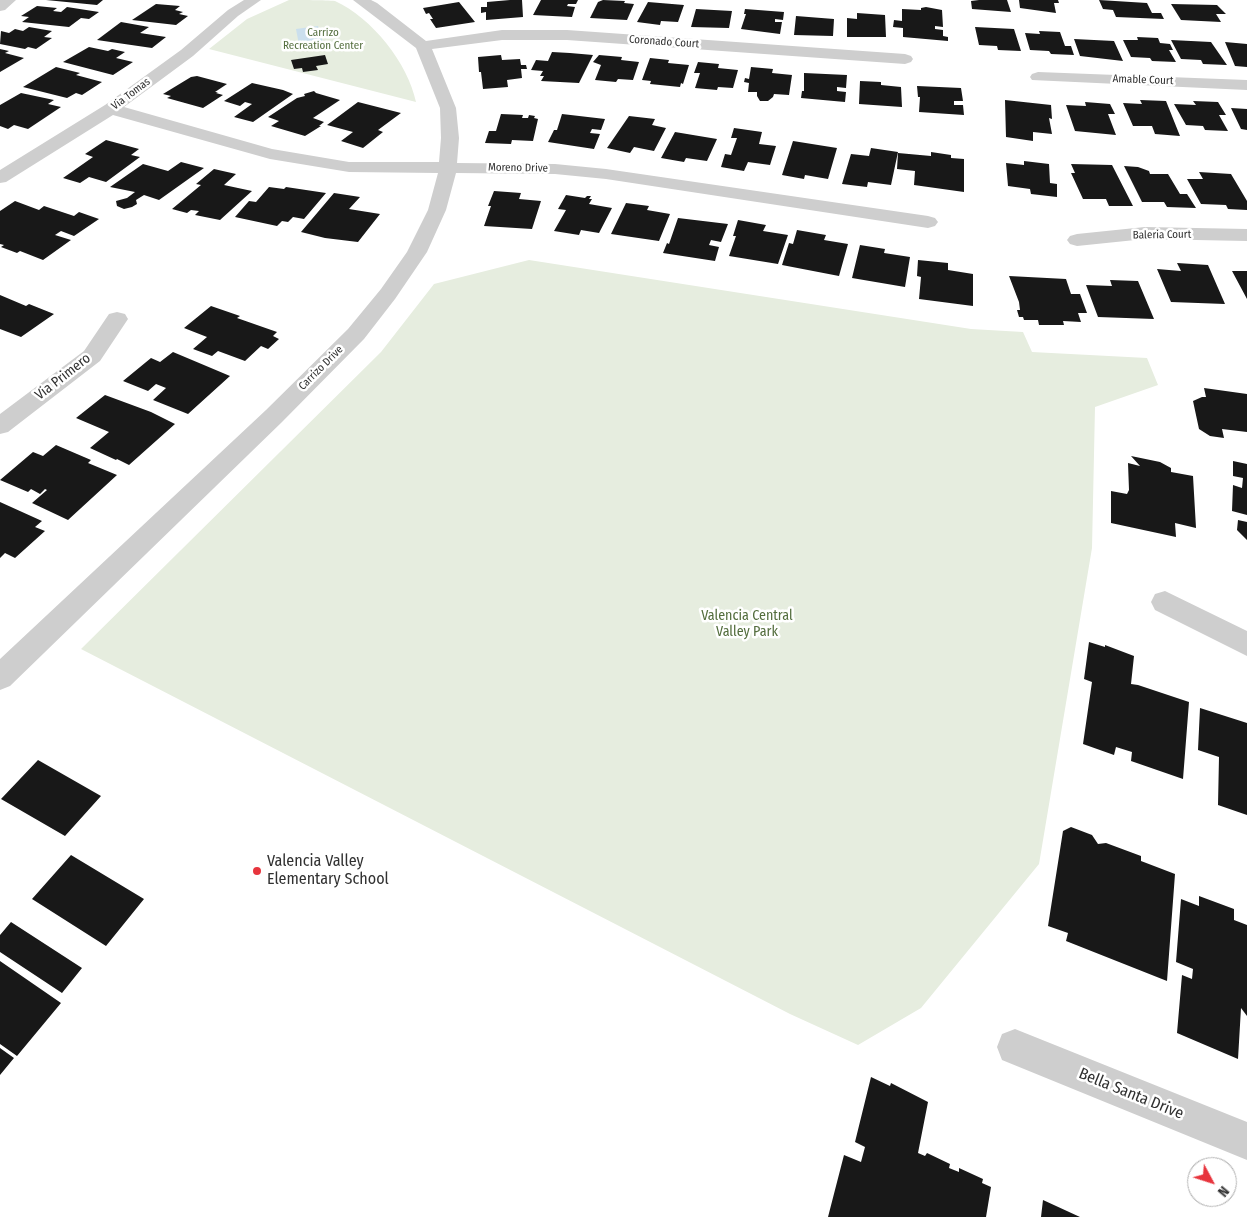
<!DOCTYPE html>
<style>
body{margin:0}
#map{position:relative;width:1247px;height:1217px;overflow:hidden;background:#fff;font-family:"Fira Sans Condensed",sans-serif}
canvas{display:block}
.north{position:absolute;left:1187px;top:1157px;width:50px;height:50px;box-sizing:border-box;background:#fff;border:1px solid #adadad;border-radius:50%;rotate:130deg;font-size:14px;font-weight:700;line-height:20px;text-align:center;color:#313131}
.north::after{content:'';display:block;margin:auto;width:18px;height:22px;background:#e7343d;clip-path:polygon(50% 0,100% 100%,50% 72%,0 100%)}
</style>
<div id="map">
<canvas width="1247" height="1217"></canvas>
<div class="north">N</div>
</div>
<script>
const context = document.querySelector('canvas').getContext('2d');
context.lineJoin = 'round';
function paint(path, color) {
  context.fillStyle = color;
  context.fill(path, 'evenodd');
}
function strokePath(path, color, width, dash) {
  context.strokeStyle = color;
  context.lineWidth = width;
  context.lineCap = dash ? 'butt' : 'round';
  context.setLineDash(dash || []);
  context.stroke(path);
}
function label(font, color, halo, rows, align = 'center') {
  context.font = font + ' "Fira Sans Condensed",sans-serif';
  context.lineWidth = 5;
  context.setLineDash([]);
  context.textBaseline = 'middle';
  context.strokeStyle = halo;
  context.fillStyle = color;
  for (const [text, x, y, turn = 0] of rows) {
    context.save();
    context.translate(x, y);
    context.rotate((+turn || 0) * Math.PI / 180);
    context.textAlign = isNaN(turn) ? turn : align;
    if (halo) context.strokeText(text, 0, 0);
    context.fillText(text, 0, 0);
    context.restore();
  }
}
const green = new Path2D(`
 M289 0C300 0 326 0 335 1 372 18 408 63 416 102L209 49 247 19Z
 M529 260 971 329 1023 332 1032 352 1147 358 1158 385 1095 407 1092 548 1039 864 921 1008 858 1045 790 1014 81 649 381 352 434 284Z`);
const water = new Path2D(`
 M318 26 324 46 300 50 296 29Z`);
const building = new Path2D(`
 M46 0H103L97 5Z
 M510 0H522L523 17 486 20V12L481 13V7H487V2Z
 M541 0H578L576 4H568L567 6 575 7 572 17 533 15Z
 M603 0 625 1 624 3 634 4 627 20 590 18 598 2Z
 M979 0H1007L1011 12 972 9 971 1Z
 M1019 0H1058L1059 3H1054L1056 13 1020 8Z
 M1099 0 1147 3 1152 13H1161L1164 19 1116 17 1113 10 1103 9Z
 M459 2 475 22 436 28 430 19H433L429 13 426 14 423 8Z
 M648 2 684 5 678 22 661 21 660 25 637 22Z
 M156 4 180 6 175 10 183 12 179 14 188 16 176 25 132 20Z
 M1171 4 1217 5 1226 14H1216L1221 22 1181 20Z
 M37 6 57 8 53 11 61 12 67 7 99 12 89 19 81 18 69 27 22 22 29 17 21 16Z
 M926 7 942 10 943 27 935 26V29L943 30V36L948 37V41L903 37V28L893 27 894 20 902 21V9L921 10V8Z
 M696 9 732 11 729 28 691 27Z
 M745 9 784 12 783 20 775 19V22H782L780 34 741 29 746 14H744Z
 M857 13 885 15 886 37H847V18L857 19Z
 M796 16 834 19 833 36 794 35Z
 M121 22 149 27 140 33 166 37 152 48 97 40Z
 M29 27 52 31 44 37 52 38 36 49 28 47 25 49 0 44 1 31 9 33 15 29 23 31Z
 M975 27 1014 29 1021 51 998 50 997 46 979 45Z
 M1039 31 1060 32 1065 46H1071L1074 55 1051 54 1049 51 1030 50 1025 33 1040 34Z
 M1137 37 1158 38 1160 43 1170 44 1173 50H1169L1176 62 1152 61 1150 58 1131 57 1123 40H1138Z
 M1074 39 1114 41 1123 61 1080 56Z
 M1171 40 1211 42 1227 65 1203 64 1201 60 1181 59Z
 M1225 42 1247 44V67L1235 66Z
 M89 47 108 51 112 49 125 52 116 58 133 62 113 75 63 62Z
 M0 49 9 51 5 53 24 58 0 72Z
 M552 52 570 53 593 55 579 83 541 81 544 76H540L543 71 531 70 536 60 548 61Z
 M325 55 328 64 316 66 318 70 303 72 302 68 294 69 291 60Z
 M501 55 502 60 520 59 521 65H526L527 69H521L522 78 507 80 508 87 483 89 481 72H479L478 57Z
 M599 55 622 57 621 60 639 62 633 80 618 79 616 82 595 80 601 65 593 62Z
 M650 58 669 60 668 63 689 65 683 84 681 83 680 87 650 84 651 81 642 80Z
 M698 62 719 64 718 68 738 70 733 88 718 87 717 90 695 88 700 73H694Z
 M56 67 80 73 76 75 102 82 82 95 76 93 67 98 23 87Z
 M751 67 773 69 772 73 792 75 789 95 774 94 773 97 768 101H760L757 96V92H748L749 83 744 82 745 78 749 79Z
 M804 73 847 75 846 88 837 87V91L846 92 845 102 801 98 802 91H804Z
 M197 76 227 84 215 92H218L216 93 223 95 203 108 167 98 171 96 163 94 191 77Z
 M860 81 881 82V85L901 87 902 107 859 104Z
 M252 83 283 90 293 94 253 122 234 117 252 104 245 102 240 106 224 101Z
 M917 86 961 88 963 101H954V105H963L964 115 919 112 920 97H918Z
 M314 91 316 93 340 100 313 118 324 122 319 126H321L305 136 271 126 279 121 268 117 297 98 305 96 304 94Z
 M21 93 54 100 48 104 61 107 28 129 14 125 8 129 0 126V105Z
 M1005 100 1051 105 1052 119 1049 118 1052 134 1033 132V141L1006 137Z
 M1140 100 1166 101 1180 136 1155 134 1152 126H1133L1123 103 1142 104Z
 M1193 101 1218 102 1226 115H1219L1228 131 1205 130 1203 126 1186 125 1174 104 1196 105Z
 M358 102 401 113 378 130 383 132 363 148 341 141 353 132 327 125Z
 M1085 102 1110 104 1115 114H1108L1116 135 1075 131 1066 105 1086 106Z
 M1231 108 1247 109V130L1241 129Z
 M501 114 523 115 522 118H528L529 115 535 116 534 118 538 119 533 141 512 140 511 144 485 143 489 131H496Z
 M562 114 605 119 601 130 592 129 590 133 600 134 594 149 548 142 554 130H557Z
 M629 116 655 119 652 125 666 128 654 151 634 147 630 153 607 148Z
 M734 128 762 132 759 144 776 146 770 165 748 162 744 171 721 167 725 154 731 155 737 138H731Z
 M675 132 717 139 707 161 686 158 684 162 661 158Z
 M106 140 139 149 131 155 140 157 106 182 89 177 80 183 63 178 93 157 85 154Z
 M793 141 837 148 828 179 805 175 804 179 782 175Z
 M871 148 898 152 891 185 868 182 867 187 842 184 851 154 869 156Z
 M931 152 951 155V158L964 159V192L914 185 915 171 897 169 898 153 931 156Z
 M1024 161 1049 164 1050 183 1057 184V197L1031 194 1030 189 1008 186 1006 163 1024 165Z
 M181 162 204 168 159 200 144 195 136 200 137 204 132 207 124 209 117 206 116 201 127 198 135 192 110 187 143 164 168 171Z
 M1071 164 1112 165 1133 206H1109L1106 199H1083L1071 173H1075Z
 M1124 166 1138 167 1149 171 1150 174H1168L1180 194H1187L1196 208 1167 207 1164 202H1142Z
 M214 169 236 174 224 185 252 191 220 220 195 215 199 211 191 210 187 213 172 209 201 185 196 184Z
 M1199 172 1231 174 1247 201V210L1228 209 1226 205 1201 204 1187 179H1203Z
 M269 187 284 189 286 187 326 193 304 219 293 217 288 222 282 221 277 226 235 217 249 201 256 202Z
 M494 191 521 193 519 199 541 201 532 229 484 226 491 206H488Z
 M334 193 360 197 349 209 380 214 358 242 325 238 301 232Z
 M566 195 585 198 587 196H591L589 199H592L589 204 612 208 599 233 581 230 579 235 554 231 566 210 558 209Z
 M15 201 39 210 44 206 74 216 79 212 99 219 74 236 61 231 55 235 71 240 43 260 20 251 17 253 1 247 4 245 0 244V211Z
 M626 203 649 206 647 210 670 214 659 241 611 234Z
 M678 218 728 224 721 242 711 240 709 245 719 247 715 261 663 253 667 243 669 244Z
 M738 220 766 225 763 231 788 235 778 264 729 256 736 236H733Z
 M797 230 826 235 824 240 848 244 839 276 782 265 789 243 793 244Z
 M860 245 885 249 884 253 910 257 905 287 852 278Z
 M918 260 948 263V270L973 274V306L919 299 921 277 917 276Z
 M1177 263 1208 265 1225 304 1171 302 1157 269 1181 271Z
 M1232 271H1247V299Z
 M1009 276 1066 279 1071 294H1080L1087 313H1078L1081 322 1063 321 1064 325H1039L1038 320H1024L1023 317H1019L1017 310H1020L1019 302Z
 M1110 280 1138 281 1154 319 1098 317 1086 285 1112 286Z
 M0 295 26 306 29 304 54 314 21 337 0 329Z
 M211 306 240 316 237 318 277 332 273 336 279 339 268 349 261 346 245 361 218 351 212 356 193 349 207 337 184 328Z
 M173 352 230 376 188 414 153 400 166 388 156 384 148 391 123 381 151 358 160 362Z
 M1204 388 1247 394V432L1222 429 1224 438 1210 436 1199 429 1193 401 1202 397H1206Z
 M105 395 151 412 175 424 129 465 117 459 116 460 90 448 109 432 76 418Z
 M56 445 91 460 88 463 117 475 68 520 32 503 47 490 45 489 40 494 31 489 28 492 0 480 33 452 43 456Z
 M1131 456 1160 462 1171 468V472L1193 476 1196 528 1175 523 1176 537 1111 523V491L1127 494 1129 490 1128 463 1140 466Z
 M1233 461 1247 464V515L1232 511 1233 485 1242 488 1243 478 1233 476Z
 M0 502 42 521 35 527 45 531 15 558 5 553 0 558Z
 M1238 520 1247 522V540L1237 530Z
 M1089 642 1105 647V645L1134 656 1131 684 1138 685 1189 702 1183 779 1131 761 1132 752 1116 747 1114 755 1083 744 1092 682 1084 679Z
 M1200 708 1247 723V815L1218 805 1219 757 1198 750Z
 M38 760 101 796 65 836 1 799Z
 M1071 827 1092 835 1098 844 1106 843 1141 856V861L1175 874 1167 981 1066 941 1068 933 1048 926 1063 831Z
 M71 855 144 899 106 946 32 899Z
 M1199 896 1234 909V920L1247 925V1016L1241 1008 1238 1059 1177 1033 1182 975 1192 979 1193 969 1176 962 1181 899 1199 906Z
 M11 922 82 968 62 993 0 952V935Z
 M0 961 61 1003 17 1056 0 1044Z
 M0 1048 14 1058 0 1075Z
 M871 1077 890 1086 891 1083 928 1102 918 1153 925 1156 927 1153 950 1164 949 1168 959 1172V1168L983 1179 982 1183 991 1187 986 1217H828L844 1155 861 1162 865 1147 855 1142Z
 M1043 1200 1080 1217H1041Z`);
const street = new Path2D(`
 M0 0H16L5 10 0 11Z
 M244 0H261L238 16 193 56 124 107 272 149 349 162H439L441 138 440 108 416 48 353 0H371L377 3 426 41 502 30H567L905 54 911 56 913 59 911 62 905 64 567 40H502L432 49 456 108 459 138 457 163 555 164 606 169 928 216 935 218 938 222 935 226 928 228 606 179 555 174 456 173 446 210 427 252 395 299 364 339 282 422 10 686 0 690V659L266 410 348 329 381 289 407 252 428 210 438 173 349 172 270 159 113 115 6 182 0 183V170L105 105 181 50 228 10Z
 M1038 72 1247 80V90L1032 80 1030 77 1032 74Z
 M1145 227 1247 229V241L1145 239 1077 246 1070 244 1067 240 1070 236 1077 234Z
 M117 312 125 314 128 319 100 361 8 432 0 434V414L84 351 109 314Z
 M1165 591 1247 631V656L1155 610 1151 602 1155 594Z
 M1015 1029 1247 1122V1160L1002 1060 997 1047 1002 1034Z`);
const markers = [
 [257,871,5,"#e7343d"]
];
const farParknames = [
 ["Carrizo",323,33],
 ["Recreation Center",323,46]
];
const farStreetnames = [
 ["Coronado Court",664,42,4],
 ["Amable Court",1143,80,2],
 ["Via Tomas",131,94,-37],
 ["Moreno Drive",518,168,1],
 ["Baleria Court",1162,235,-1],
 ["Carrizo Drive",321,368,-45]
];
const streetNames = [
 ["Via Primero",63,377,-38]
];
const parkNames = [
 ["Valencia Central",747,616],
 ["Valley Park",747,632]
];
const nearPoinames = [
 ["Valencia Valley",267,862],
 ["Elementary School",267,880]
];
const nearStreetnames = [
 ["Bella Santa Drive",1131,1094,22]
];
paint(green, '#e6eddf');
paint(water, '#cbdfed');
paint(building, '#181818');
paint(street, '#cecece');
for (const [x, y, r, color] of markers) {
  const dot = new Path2D();
  dot.arc(x, y, r, 0, 2 * Math.PI);
  context.fillStyle = color;
  context.fill(dot);
  strokePath(dot, '#fff', 2);
}
label('11px', '#536d3d', '#fff', farParknames);
label('11px', '#313131', '#fff', farStreetnames);
label('14px', '#313131', '#fff', streetNames);
label('14px', '#536d3d', '#fff', parkNames);
label('16px', '#313131', '#fff', nearPoinames, 'left');
label('16px', '#313131', '#fff', nearStreetnames);
</script>
